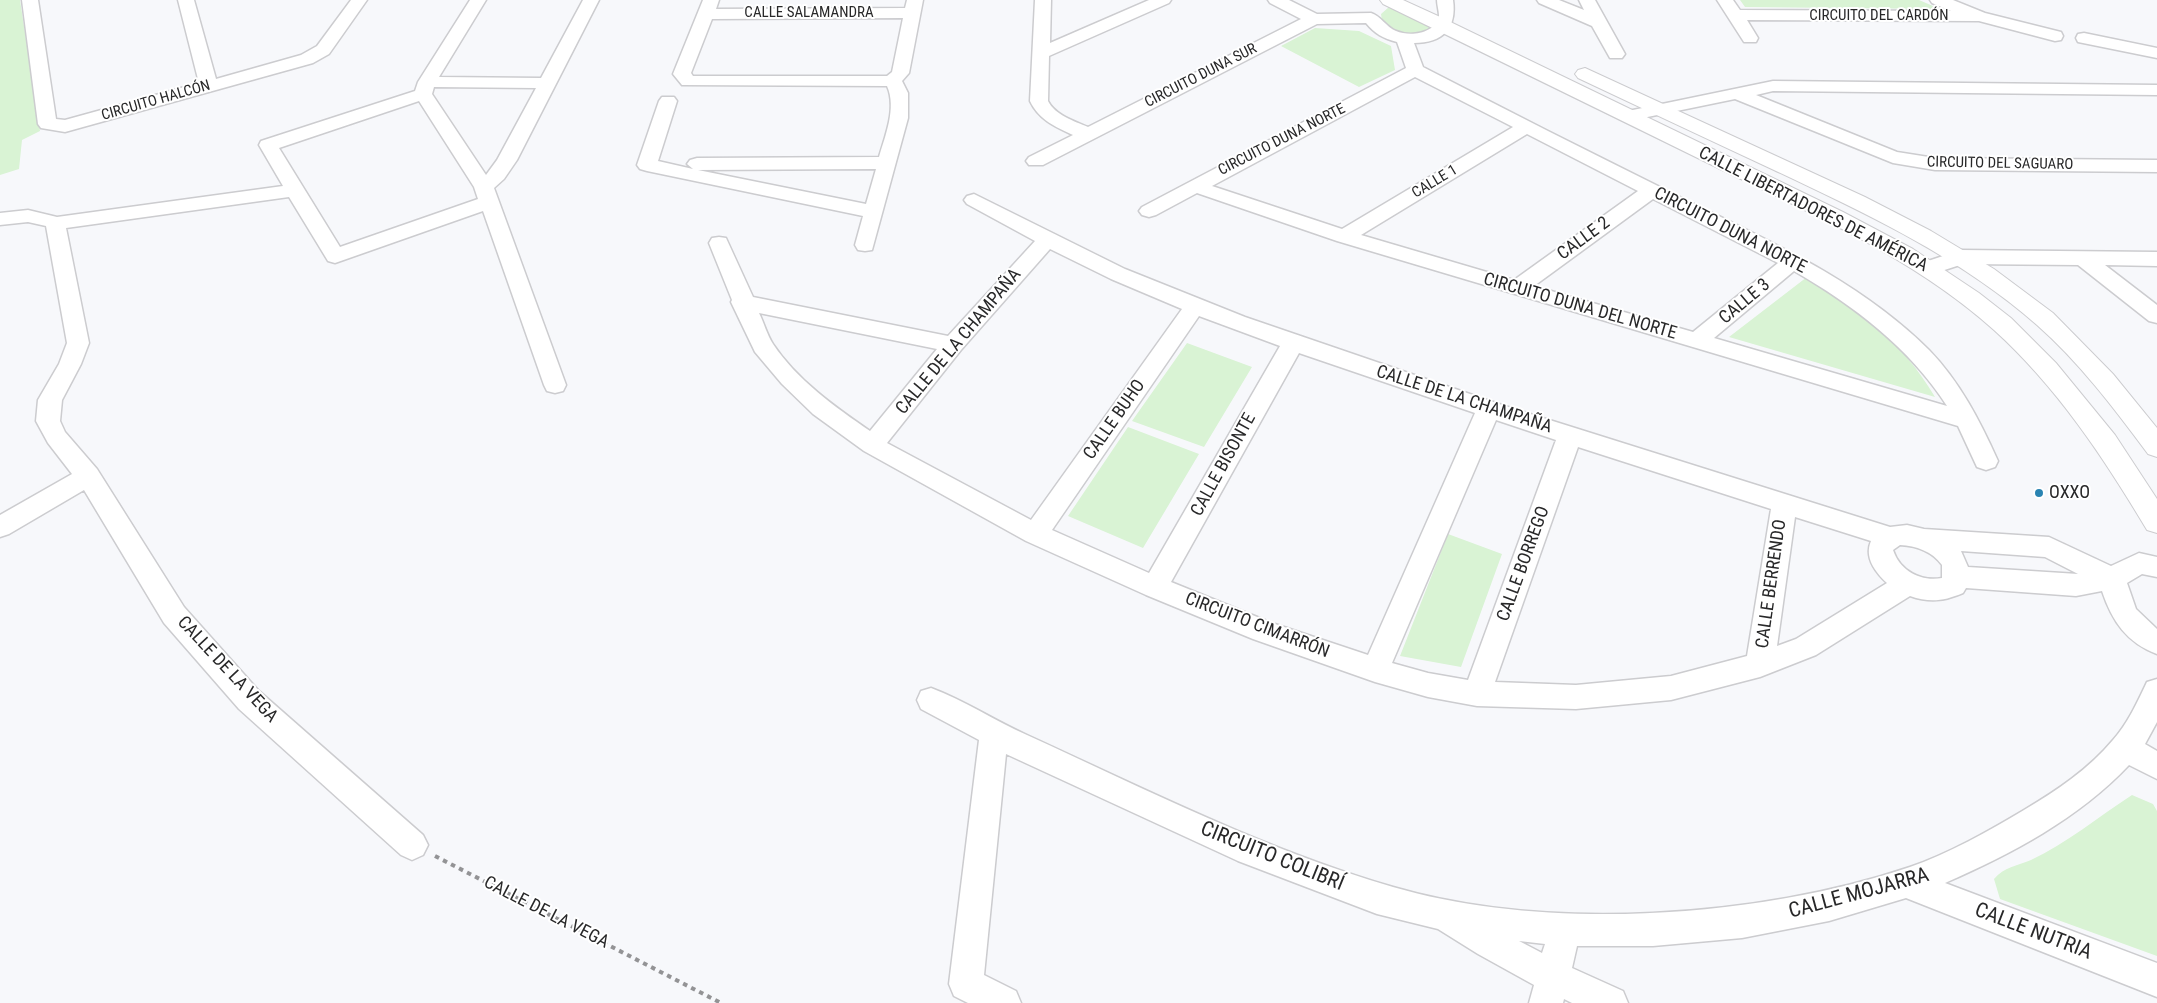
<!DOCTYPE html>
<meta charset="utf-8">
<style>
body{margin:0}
canvas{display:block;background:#f7f8fb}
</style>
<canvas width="2157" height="1003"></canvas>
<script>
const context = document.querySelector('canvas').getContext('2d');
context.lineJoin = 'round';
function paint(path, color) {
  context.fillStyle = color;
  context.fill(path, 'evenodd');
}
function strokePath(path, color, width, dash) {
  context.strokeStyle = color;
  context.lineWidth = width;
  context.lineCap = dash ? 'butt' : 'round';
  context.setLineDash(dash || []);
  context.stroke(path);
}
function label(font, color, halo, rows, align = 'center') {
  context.font = font + ' "Roboto Condensed",sans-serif';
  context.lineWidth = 4;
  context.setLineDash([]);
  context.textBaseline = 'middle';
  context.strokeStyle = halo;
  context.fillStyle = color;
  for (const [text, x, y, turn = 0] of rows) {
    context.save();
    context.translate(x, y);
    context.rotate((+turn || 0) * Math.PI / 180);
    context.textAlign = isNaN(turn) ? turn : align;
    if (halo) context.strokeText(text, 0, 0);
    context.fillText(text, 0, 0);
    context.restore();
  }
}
const green = new Path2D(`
 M0 0H20L40 131 22 140 19 169 0 175Z
 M1740 0H1919L1940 9 1745 7Z
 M1389 7 1436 28C1419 36 1395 36 1382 21L1381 14Z
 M1315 28 1359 31 1391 46 1395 70 1359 87 1281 46Z
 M1807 277C1861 311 1902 341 1935 397L1729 337Z
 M1187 343 1252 367 1204 447 1132 421Z
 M1128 427 1199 454 1143 548 1068 516Z
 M1448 534 1502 554 1461 667 1400 656Z
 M2132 795 2153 804 2157 811V956L2000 899 1994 879C2004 867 2017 866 2031 860 2067 843 2098 817 2132 795Z`);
const path = new Path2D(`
 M435 856 721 1003`);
const minor = new Path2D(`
 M22 0H38L56 119 65 120 199 83 178 0H194L216 79 301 55 317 46 351 0H367L329 54 313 63 65 132 41 128 38 124Z
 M470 0H486L439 77 541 78 583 0H599L517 160 504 179 494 188 566 385 563 391 555 393 547 391 544 385 483 211 335 263 328 261 289 197 66 228 89 343 81 364 62 400 60 421 65 432 97 469 184 607 259 691 423 835 428 845 423 855 412 860 401 855 239 709 164 623 84 490 9 534 0 537V515L72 474 48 443 36 421 38 400 59 364 67 343 46 226 28 222 0 225V213L28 210 57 217 283 186 259 145 261 141 415 91 418 82ZM434 87 536 88 497 160 486 175 432 94ZM419 101 474 187 478 199 340 247 279 148Z
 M703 0H719L716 9 905 8 907 0H923L909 73 902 81 908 93V118L872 250 865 251 858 250 855 245 863 216 647 171 640 169 637 165 659 101 662 97H674L677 101 658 161 693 169 687 164 690 160 697 158 879 157C885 136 897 108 887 86L682 85 673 74ZM903 18 892 72 887 76H693L691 73 712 19ZM876 169 866 204 698 170Z
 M1035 0H1051L1050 43 1149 0H1171L1169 3 1049 56 1048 101C1055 115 1074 121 1088 127L1301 19 1270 3 1268 0H1289L1317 14 1371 13C1381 16 1386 27 1396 31 1410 37 1435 34 1439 16 1439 11 1437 5 1437 0H1453C1457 28 1443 43 1414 43L1423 67C1506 110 1589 152 1672 193 1762 238 1857 278 1929 350 1960 382 1980 421 1998 461L1995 467 1986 470 1977 467 1958 426 1337 241 1197 193 1156 215 1149 217 1142 215 1139 211 1142 207 1406 68 1397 42C1383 38 1375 34 1366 23L1317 24 1043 165H1029L1026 161 1029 157 1073 135C1056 127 1039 120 1030 101ZM1415 77 1513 127 1342 229 1212 186ZM1527 134 1638 191 1514 280 1361 235ZM1653 199 1778 263 1693 332 1534 286ZM1794 271C1853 305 1910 348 1947 406L1714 338Z
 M1537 0H1559L1584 10 1579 0H1595L1625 54 1622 58H1610L1592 26 1539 3Z
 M1717 0H1733L1740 10 1951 11 1932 3 1930 0H1953L1985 13 2061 32 2063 36 2061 40 2055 41 1979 21 1747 20 1758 38 1756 42H1744Z
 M2084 33 2157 48V58L2078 42 2076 38 2078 34Z
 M1773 81 2157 85V95L1773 91 1756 95 1897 152 1935 158 2157 160V172L1935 170 1893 163 1735 99 1628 121 1622 120 1619 116 1622 112 1628 111Z
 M974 194 1125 269 1245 317 1505 406 1890 527 1907 525 1924 529 2049 537 2111 566 2139 553 2157 557V577L2142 574 2127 583 2136 609 2157 629V654C2127 643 2112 621 2102 591L2076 596 1966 588 1963 593C1944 601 1930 603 1910 596L1816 655 1760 677 1671 700 1576 709 1477 706 1428 697 1375 682 1253 639 1146 595 1026 541 864 451 813 414 782 384 755 352 731 302 732 300 709 243 712 238 719 237 726 238 753 297 948 336 1035 241 967 204 964 200 967 196ZM1050 249 1111 279 1182 309 1031 520 887 443 961 350ZM759 313 937 349 870 431C835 407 797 380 773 344 767 335 764 323 759 313ZM1199 316 1280 346 1149 573 1052 530ZM1299 353 1475 413 1368 655 1272 623 1171 582ZM1496 420 1556 440 1468 680 1428 673 1392 663ZM1578 447 1771 509 1747 656 1671 676 1576 685 1495 682ZM1795 517 1871 541C1864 557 1875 572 1887 583L1796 639 1777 646ZM1900 545C1916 546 1932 551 1942 565V578C1921 582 1900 571 1893 550ZM1961 551 2045 557 2078 574 1968 567Z
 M1961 250 2157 252V266L2105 265 2157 305V323L2149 321 2078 265 1963 264 1929 275 1922 273 1919 268 1922 263Z
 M2157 679V722L2145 744 2157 751V779L2129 765C2078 819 2011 854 1945 883L2157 963V997L1906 898 1829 921 1742 938 1653 946H1577L1572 968 1623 991 1628 1003H1572L1564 999 1563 1003H1529L1534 985 1478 954 1438 929 1377 914 1238 861 1006 754 984 975 1016 991 1021 1003H968L954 996 949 984 979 740 921 709 917 700 921 691 931 688C964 700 995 721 1027 735 1147 790 1266 850 1393 887 1547 932 1759 918 1910 867 1950 853 1987 832 2024 810 2056 791 2089 769 2113 740 2128 723 2137 703 2147 682ZM1519 941 1545 944 1542 953 1521 942Z`);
const tertiary = new Path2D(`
 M1380 0H1403L1438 16 1843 212 1913 249 1979 293 2011 318 2056 363 2115 435 2157 499V533L2147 530C2104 458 2057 387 1994 330 1914 258 1812 214 1716 167 1605 112 1494 58 1383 4Z
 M1585 68 1865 197 1931 231 1994 269 2053 313 2113 374 2157 428V457L2148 454C2114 408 2079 362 2037 325 1960 257 1865 213 1774 170 1708 139 1643 109 1578 78L1575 74 1578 70Z`);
const markers = [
 [2039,493,5,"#2a84b2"]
];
const farStreetnames = [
 ["CALLE SALAMANDRA",809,13],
 ["CIRCUITO DEL CARDÓN",1879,16],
 ["CIRCUITO DUNA SUR",1201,76,-27],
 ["CIRCUITO HALCÓN",156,101,-16],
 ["CIRCUITO DUNA NORTE",1282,140,-27],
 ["CIRCUITO DEL SAGUARO",2000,164,1],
 ["CALLE 1",1435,182,-31]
];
const streetNames = [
 ["CALLE LIBERTADORES DE AMÉRICA",1813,210,27],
 ["CIRCUITO DUNA NORTE",1730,231,27],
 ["CALLE 2",1584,239,-36],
 ["CALLE 3",1745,302,-40],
 ["CIRCUITO DUNA DEL NORTE",1580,307,16],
 ["CALLE DE LA CHAMPAÑA",959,342,-50],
 ["CALLE DE LA CHAMPAÑA",1464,400,18],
 ["CALLE BUHO",1115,420,-55],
 ["CALLE BISONTE",1224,465,-61],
 ["CALLE BORREGO",1524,564,-70],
 ["CALLE BERRENDO",1772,584,-82],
 ["CIRCUITO CIMARRÓN",1257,626,21],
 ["CALLE DE LA VEGA",227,670,47],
 ["CALLE DE LA VEGA",546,913,27]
];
const poiNames = [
 ["OXXO",2049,493]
];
const nearStreetnames = [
 ["CIRCUITO COLIBRÍ",1272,857,22],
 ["CALLE MOJARRA",1859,894,-15],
 ["CALLE NUTRIA",2033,932,21]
];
paint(green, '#d9f3d4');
strokePath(minor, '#cccccf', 3);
strokePath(tertiary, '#cccccf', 2);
strokePath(path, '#939395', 4, [4.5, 4.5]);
paint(minor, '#fff');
paint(tertiary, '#fff');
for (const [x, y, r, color] of markers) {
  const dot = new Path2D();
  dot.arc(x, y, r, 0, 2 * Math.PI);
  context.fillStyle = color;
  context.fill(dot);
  strokePath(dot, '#fff', 2);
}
label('15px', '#282829', '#fff', farStreetnames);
label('18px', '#282829', '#fff', streetNames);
label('18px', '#282829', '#fff', poiNames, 'left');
label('21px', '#282829', '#fff', nearStreetnames);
</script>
